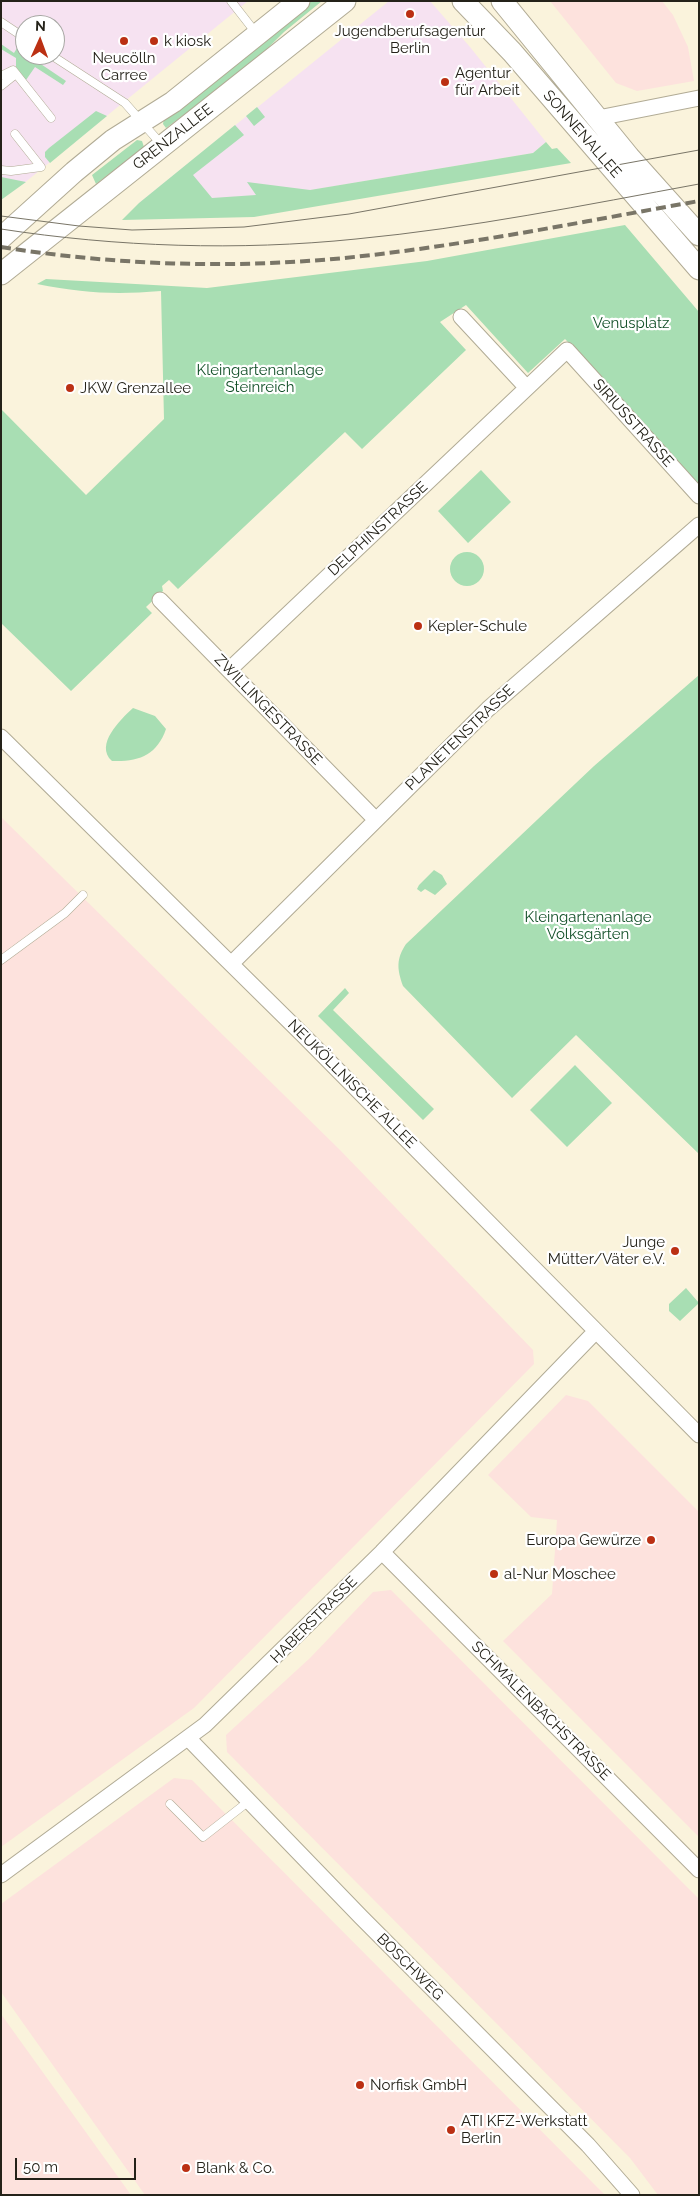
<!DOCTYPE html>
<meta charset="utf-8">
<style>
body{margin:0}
#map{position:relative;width:700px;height:2196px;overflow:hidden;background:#faf3dc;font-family:Raleway,sans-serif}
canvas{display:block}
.frame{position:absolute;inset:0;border:2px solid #242219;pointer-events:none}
.north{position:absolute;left:15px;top:15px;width:50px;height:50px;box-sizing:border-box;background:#fff;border:1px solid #a7a7a3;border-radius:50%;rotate:2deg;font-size:14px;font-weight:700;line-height:20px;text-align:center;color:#242219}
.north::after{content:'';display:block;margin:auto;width:18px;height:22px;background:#bb3013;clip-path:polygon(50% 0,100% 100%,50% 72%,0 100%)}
.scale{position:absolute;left:15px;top:2158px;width:121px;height:22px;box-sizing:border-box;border:2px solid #242219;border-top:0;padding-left:6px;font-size:15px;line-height:18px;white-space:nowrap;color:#242219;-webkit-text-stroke:4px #fff;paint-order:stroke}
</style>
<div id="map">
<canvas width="700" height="2196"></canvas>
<div class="frame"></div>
<div class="north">N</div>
<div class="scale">50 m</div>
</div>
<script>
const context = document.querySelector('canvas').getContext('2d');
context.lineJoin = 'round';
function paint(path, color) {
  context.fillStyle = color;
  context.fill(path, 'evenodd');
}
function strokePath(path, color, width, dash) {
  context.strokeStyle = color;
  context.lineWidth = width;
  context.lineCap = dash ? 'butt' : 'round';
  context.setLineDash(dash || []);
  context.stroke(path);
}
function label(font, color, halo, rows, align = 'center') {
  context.font = font + ' Raleway,sans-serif';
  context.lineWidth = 4.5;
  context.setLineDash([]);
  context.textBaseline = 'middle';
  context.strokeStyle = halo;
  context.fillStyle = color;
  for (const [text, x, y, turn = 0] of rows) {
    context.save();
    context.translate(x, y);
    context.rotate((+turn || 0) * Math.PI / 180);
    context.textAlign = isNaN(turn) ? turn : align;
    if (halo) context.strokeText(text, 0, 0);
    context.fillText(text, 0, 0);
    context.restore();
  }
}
const commercial = new Path2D(`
 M1 1H248L23 184 1 180ZM25 25H55V55H25Z
 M389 1H430L470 47 546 142 533 153 276 196 139 203Z`);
const industrial = new Path2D(`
 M550 1H662L673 15 688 47 694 81 637 91 616 83Z
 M1 817 340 1150 533 1350 534 1364 194 1708 1 1847Z
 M566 1395 588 1401 699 1512V1837L503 1641 552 1594 557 1520 531 1517 488 1475Z
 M391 1590 699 1899V2195H658L630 2158 227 1752 226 1735 310 1658 373 1592Z
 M174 1778 192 1780 605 2195H145L1 1992V1904Z
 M1 2014 131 2195H1Z`);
const green = new Path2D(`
 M311 1H322L284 32 249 67 166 128 163 124 164 118Z
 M1 44 14 53 17 48 66 81 63 85 35 67 26 80 16 67V58L1 49Z
 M257 107 265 117 254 126 246 116Z
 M96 111 107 116 50 163 45 157V152L49 148Z
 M235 125 244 135 193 175 212 198 256 195 247 182 310 190 533 153 546 142 552 149 557 148 571 163 254 217 122 220 139 203Z
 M137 140 142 141 144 147 96 184 92 175Z
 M1 177 26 182 1 200Z
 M625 225 699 312V485L580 354 565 339 528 373 466 305 440 322 466 350 362 449 345 432 178 589 169 580 162 586 163 591 146 607 152 613 71 691 1 623V409L86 495 164 419 161 291C114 295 84 293 37 284L46 279 207 288 427 261Z
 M481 470 511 502 468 543 438 511Z
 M450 569a17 17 0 1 1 34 0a17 17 0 1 1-34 0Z
 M699 675V1154L576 1035 512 1098 403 986C397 969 396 959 406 944L594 766Z
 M133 708 155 716 166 729C157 755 139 762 112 761 94 745 121 719 133 708Z
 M434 870 442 875 447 884 435 895 425 889 421 892 417 889 419 885Z
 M345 988 349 993 333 1010 434 1109 423 1120 318 1016Z
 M575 1065 612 1103 567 1147 530 1110Z
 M686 1288 699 1303 680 1321 669 1311V1304Z`);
const lane = new Path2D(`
 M231 1 256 33
 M1 22 25 38
 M51 55 125 103 162 145
 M1 76 13 70 51 118
 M1 86 16 74
 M1 170 11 171 41 167 15 134
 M1 960 65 913 83 895
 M170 1804 203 1837 249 1801`);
const street = new Path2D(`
 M598 118 699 98
 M461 317 527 388
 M160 600 376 820
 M229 670 567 350 699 496
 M1 737 303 1035 699 1435
 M231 964 488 709 699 525
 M382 1552 699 1870
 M189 1739 361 1917 588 2145 632 2195
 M1 1875 205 1725 382 1552 596 1331`);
const secondary = new Path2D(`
 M463 1 512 52 699 269
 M502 1 629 157 699 235
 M1 238 74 172 113 140 173 102 299 1
 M1 274 345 1`);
const tram = new Path2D(`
 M1 216 79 226 132 230 244 227 349 214 699 150
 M1 229C117 247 239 251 356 239 471 228 585 205 699 184`);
const rail = new Path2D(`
 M1 247C113 265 231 269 344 258 463 246 581 222 699 201`);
const markers = [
 [410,14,5,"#bb3013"],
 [124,41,5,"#bb3013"],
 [154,41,5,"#bb3013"],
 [445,82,5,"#bb3013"],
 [70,388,5,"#bb3013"],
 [418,626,5,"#bb3013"],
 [675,1251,5,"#bb3013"],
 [651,1540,5,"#bb3013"],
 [494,1574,5,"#bb3013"],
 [360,2085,5,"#bb3013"],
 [451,2130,5,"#bb3013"],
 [186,2168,5,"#bb3013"]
];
const poiNames = [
 ["Jugendberufsagentur",410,31,"center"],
 ["Berlin",410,48,"center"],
 ["k kiosk",164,41],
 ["Neucölln",124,58,"center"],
 ["Carree",124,75,"center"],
 ["Agentur",455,73],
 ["für Arbeit",455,90],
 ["JKW Grenzallee",80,388],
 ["Kepler-Schule",428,626],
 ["Junge",665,1242,"right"],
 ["Mütter/Väter e.V.",665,1259,"right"],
 ["Europa Gewürze",641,1540,"right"],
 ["al-Nur Moschee",504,1574],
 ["Norfisk GmbH",370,2085],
 ["ATI KFZ-Werkstatt",461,2121],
 ["Berlin",461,2138],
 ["Blank & Co.",196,2168]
];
const streetNames = [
 ["SONNENALLEE",582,134,49],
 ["GRENZALLEE",173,137,-38],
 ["SIRIUSSTRASSE",633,423,48],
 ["DELPHINSTRASSE",378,529,-43],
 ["ZWILLINGESTRASSE",268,710,46],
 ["PLANETENSTRASSE",460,738,-44],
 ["NEUKÖLLNISCHE ALLEE",352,1084,45],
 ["HABERSTRASSE",314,1620,-45],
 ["SCHMALENBACHSTRASSE",541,1711,45],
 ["BOSCHWEG",410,1967,45]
];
const parkNames = [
 ["Venusplatz",631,323],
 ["Kleingartenanlage",260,370],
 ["Steinreich",260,387],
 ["Kleingartenanlage",588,917],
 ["Volksgärten",588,934]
];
paint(commercial, '#f6e2f1');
paint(industrial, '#fde2dd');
paint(green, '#a8deb3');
strokePath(lane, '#b1ab95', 9);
strokePath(street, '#b1ab95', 17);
strokePath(secondary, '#b1ab95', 23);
strokePath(lane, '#fff', 8);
strokePath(street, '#fff', 15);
strokePath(secondary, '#fff', 21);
strokePath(tram, '#797567', 1);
strokePath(rail, '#797567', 4, [10, 5]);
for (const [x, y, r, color] of markers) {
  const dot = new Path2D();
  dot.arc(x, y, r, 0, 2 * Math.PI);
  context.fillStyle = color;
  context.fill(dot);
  strokePath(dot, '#fff', 2);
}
label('15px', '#242219', '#fff', poiNames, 'left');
label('15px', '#242219', '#fff', streetNames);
label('15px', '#114f27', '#fff', parkNames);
</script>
